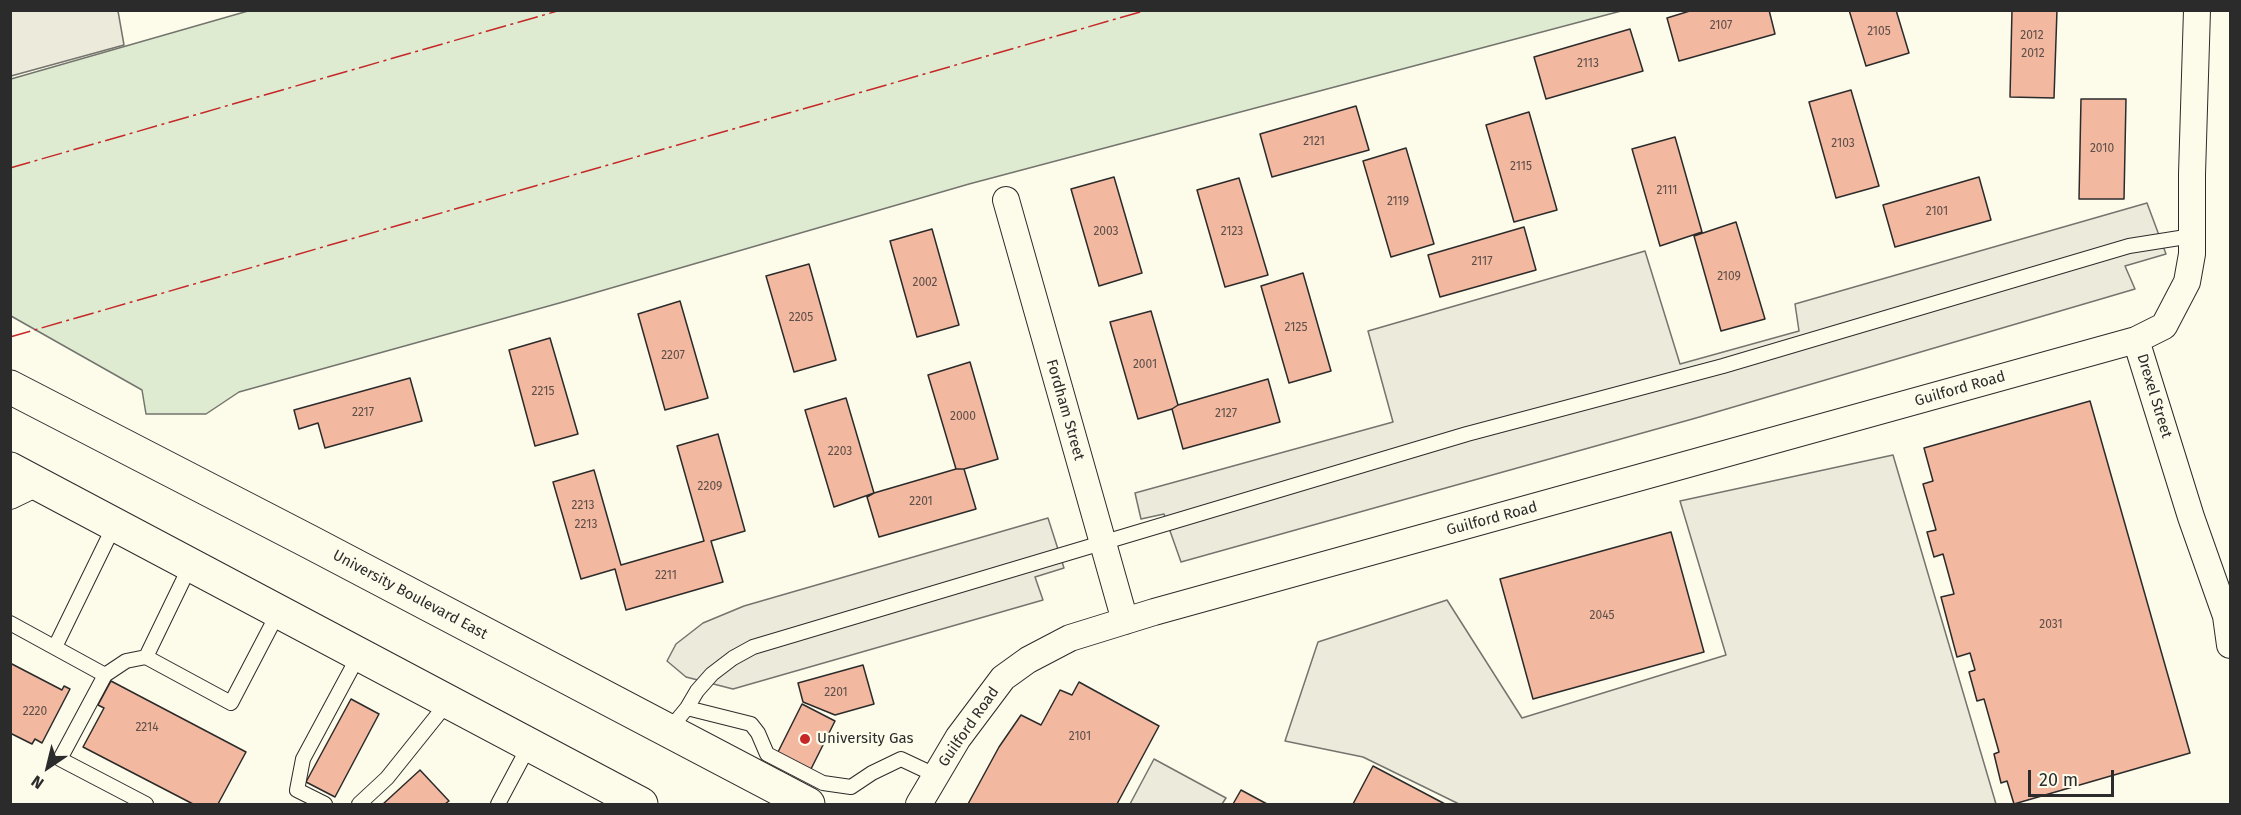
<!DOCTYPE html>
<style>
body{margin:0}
#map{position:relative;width:2241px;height:815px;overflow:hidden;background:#fdfbea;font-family:"Fira Sans",sans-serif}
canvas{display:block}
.frame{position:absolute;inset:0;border:12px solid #2b2b2b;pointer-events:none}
.north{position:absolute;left:18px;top:737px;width:60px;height:60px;-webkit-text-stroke:4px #fdfbea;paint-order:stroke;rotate:215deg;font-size:16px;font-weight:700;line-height:24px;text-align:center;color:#2b2b2b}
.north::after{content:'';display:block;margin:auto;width:21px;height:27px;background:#2b2b2b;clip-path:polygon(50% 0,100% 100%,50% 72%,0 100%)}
.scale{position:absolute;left:2028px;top:770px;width:86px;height:27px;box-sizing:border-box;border:3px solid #2b2b2b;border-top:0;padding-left:8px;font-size:18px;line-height:21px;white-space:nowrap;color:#2b2b2b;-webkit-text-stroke:4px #fdfbea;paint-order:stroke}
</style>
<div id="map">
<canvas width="2241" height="815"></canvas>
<div class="frame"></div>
<div class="north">N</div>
<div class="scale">20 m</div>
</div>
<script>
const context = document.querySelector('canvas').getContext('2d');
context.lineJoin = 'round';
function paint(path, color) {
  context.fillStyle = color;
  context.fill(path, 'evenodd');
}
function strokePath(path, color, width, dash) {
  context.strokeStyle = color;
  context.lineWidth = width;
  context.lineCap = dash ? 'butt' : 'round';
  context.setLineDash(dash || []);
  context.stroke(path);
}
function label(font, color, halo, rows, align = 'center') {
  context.font = font + ' "Fira Sans",sans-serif';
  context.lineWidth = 4.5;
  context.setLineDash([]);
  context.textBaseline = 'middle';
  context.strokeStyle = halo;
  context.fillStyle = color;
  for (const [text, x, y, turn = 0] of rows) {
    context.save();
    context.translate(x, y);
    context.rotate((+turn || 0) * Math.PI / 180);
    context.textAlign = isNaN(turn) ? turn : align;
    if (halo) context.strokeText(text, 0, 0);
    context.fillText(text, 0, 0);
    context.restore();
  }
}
const green = new Path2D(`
 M248 11V10L1621 11 969 184 563 302 239 392 206 414H146L142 390 11 316V79Z`);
const parking = new Path2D(`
 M11 10 118 11 124 45 11 76Z
 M2147 203 2166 254 2125 266 2135 289 1696 418 1181 562 1164 514 1141 519 1135 493 1393 422 1368 331 1645 251 1680 364 1799 331 1795 304Z
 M1893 455 1996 804H1459L1363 757 1285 741 1318 642 1447 600 1522 718 1726 655 1680 501Z
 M1048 518 1064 568 1035 577 1043 600 733 689 686 677 667 661 676 644 703 623 744 606Z
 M1154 759 1226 798 1222 804H1130Z`);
const building = new Path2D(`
 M1693 10H1769L1775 34 1679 61 1667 18Z
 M1849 10H1896L1909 53 1866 66Z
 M2012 10H2057L2054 98 2010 97Z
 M1630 29 1643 71 1546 99 1534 57Z
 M1851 90 1879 186 1836 198 1809 102Z
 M2081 99H2126L2124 199H2079Z
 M1356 106 1369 150 1272 177 1260 134Z
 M1529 112 1557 210 1514 222 1486 125Z
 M1675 137 1702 232 1660 246 1632 149Z
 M1406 148 1434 244 1391 257 1363 161Z
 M1114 177 1142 273 1099 286 1071 189Z
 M1979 177 1991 220 1895 247 1883 205Z
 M1239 178 1268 275 1225 287 1197 190Z
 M1736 222 1765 319 1721 331 1694 236Z
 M1524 227 1536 270 1440 297 1428 255Z
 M932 229 959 325 917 337 890 241Z
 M809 264 836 360 794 372 766 276Z
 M1303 273 1331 371 1289 383 1261 286Z
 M680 301 708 398 665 410 638 314Z
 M1151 311 1178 405 1172 409 1138 419 1110 322Z
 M550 338 578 434 535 446 509 350Z
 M970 362 998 459 964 469H956L928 375Z
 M410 378 422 421 325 448 318 423 299 429 294 410Z
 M1268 379 1280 422 1183 449 1172 409 1178 405Z
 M846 398 874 493 834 507 805 410Z
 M2090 401 2190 753 2014 804 2007 781 2001 783 1994 754 1999 752 1984 699 1977 701 1969 672 1975 670 1970 653 1957 657 1941 597 1954 594 1943 554 1934 557 1927 532 1936 530 1923 484 1933 481 1924 448Z
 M718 434 745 531 711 541 723 582 626 610 615 569 581 579 553 482 594 470 621 565 704 541 677 446Z
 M956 469H964L976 509 879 537 867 497 874 493Z
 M1671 532 1704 652 1533 699 1500 579Z
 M10 663 62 690 64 686 70 689 42 743 35 739 32 744 10 733Z
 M863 665 874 704 835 715 803 702 798 683Z
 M111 681 246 752 218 804H193L83 747 104 708 98 705Z
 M1079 682 1159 726 1117 804H968L999 747 1021 715 1041 725 1060 690 1072 695Z
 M351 699 379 714 335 797 306 782Z
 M802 704 835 721 809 773 776 756Z
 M1373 766 1445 804H1353Z
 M420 770 449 801 445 804H383Z
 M1241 790 1267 804H1233Z`);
const service = new Path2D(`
 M191 564 146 657 231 703 279 611
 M10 623 105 675
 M55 647 115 524
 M146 657 126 661 105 675 60 759 146 804
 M687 708 751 724 758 733 767 754 823 783 851 787 872 773 901 759 935 775
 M668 731 687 708 697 691 712 674 733 658 753 647 1467 434 1723 366 2129 246 2192 236
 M325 804 297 790 303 759 360 653
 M359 804 387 778 448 702
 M498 804 530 744`);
const minor = new Path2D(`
 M1006 200 1125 621
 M2136 340 2191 517 2226 616 2230 645
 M10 496 37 483
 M919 804 958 738 1003 678 1028 660 1070 638 1154 612 2136 340 2164 326 2187 282 2192 254V174L2197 10`);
const primary = new Path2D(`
 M10 387 310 542 808 804
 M10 469 641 804`);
const power = new Path2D(`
 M10 168 561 10
 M10 337 1147 10`);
const markers = [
 [805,739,6,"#c62828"]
];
const numberNames = [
 ["2107",1721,26],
 ["2105",1879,32],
 ["2012",2032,36],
 ["2012",2033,54],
 ["2113",1588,64],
 ["2121",1314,142],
 ["2103",1843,144],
 ["2010",2102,149],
 ["2115",1521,167],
 ["2111",1667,191],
 ["2119",1398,202],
 ["2101",1937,212],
 ["2003",1106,232],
 ["2123",1232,232],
 ["2117",1482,262],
 ["2109",1729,277],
 ["2002",925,283],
 ["2205",801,318],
 ["2125",1296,328],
 ["2207",673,356],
 ["2001",1145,365],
 ["2215",543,392],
 ["2217",363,413],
 ["2127",1226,414],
 ["2000",963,417],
 ["2203",840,452],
 ["2209",710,487],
 ["2201",921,502],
 ["2213",583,506],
 ["2213",586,525],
 ["2211",666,576],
 ["2045",1602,616],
 ["2031",2051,625],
 ["2201",836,693],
 ["2220",35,712],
 ["2214",147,728],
 ["2101",1080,737]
];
const streetNames = [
 ["Guilford Road",1960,389,-16],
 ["Drexel Street",2154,396,73],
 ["Fordham Street",1065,410,74],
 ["Guilford Road",1492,519,-15],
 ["University Boulevard East",410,595,28],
 ["Guilford Road",969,727,-55]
];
const poiNames = [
 ["University Gas",817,739]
];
paint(green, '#deebd1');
strokePath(green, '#74746e', 1.5);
paint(parking, '#eceadb');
strokePath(parking, '#74746e', 1.5);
paint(building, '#f2b8a0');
strokePath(building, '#2b2b2b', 1.5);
strokePath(service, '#2b2b2b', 16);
strokePath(minor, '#2b2b2b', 28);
strokePath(primary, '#2b2b2b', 35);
strokePath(service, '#fdfbea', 14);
strokePath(minor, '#fdfbea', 26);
strokePath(primary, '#fdfbea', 33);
strokePath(power, '#c62828', 1.5, [21, 4.5, 3, 4.5]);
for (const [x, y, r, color] of markers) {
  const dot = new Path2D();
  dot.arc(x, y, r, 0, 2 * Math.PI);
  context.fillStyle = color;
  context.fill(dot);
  strokePath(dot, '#fdfbea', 2);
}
label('12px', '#5d4e48', null, numberNames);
label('15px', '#2b2b2b', '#fdfbea', streetNames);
label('15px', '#2b2b2b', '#fdfbea', poiNames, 'left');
</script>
